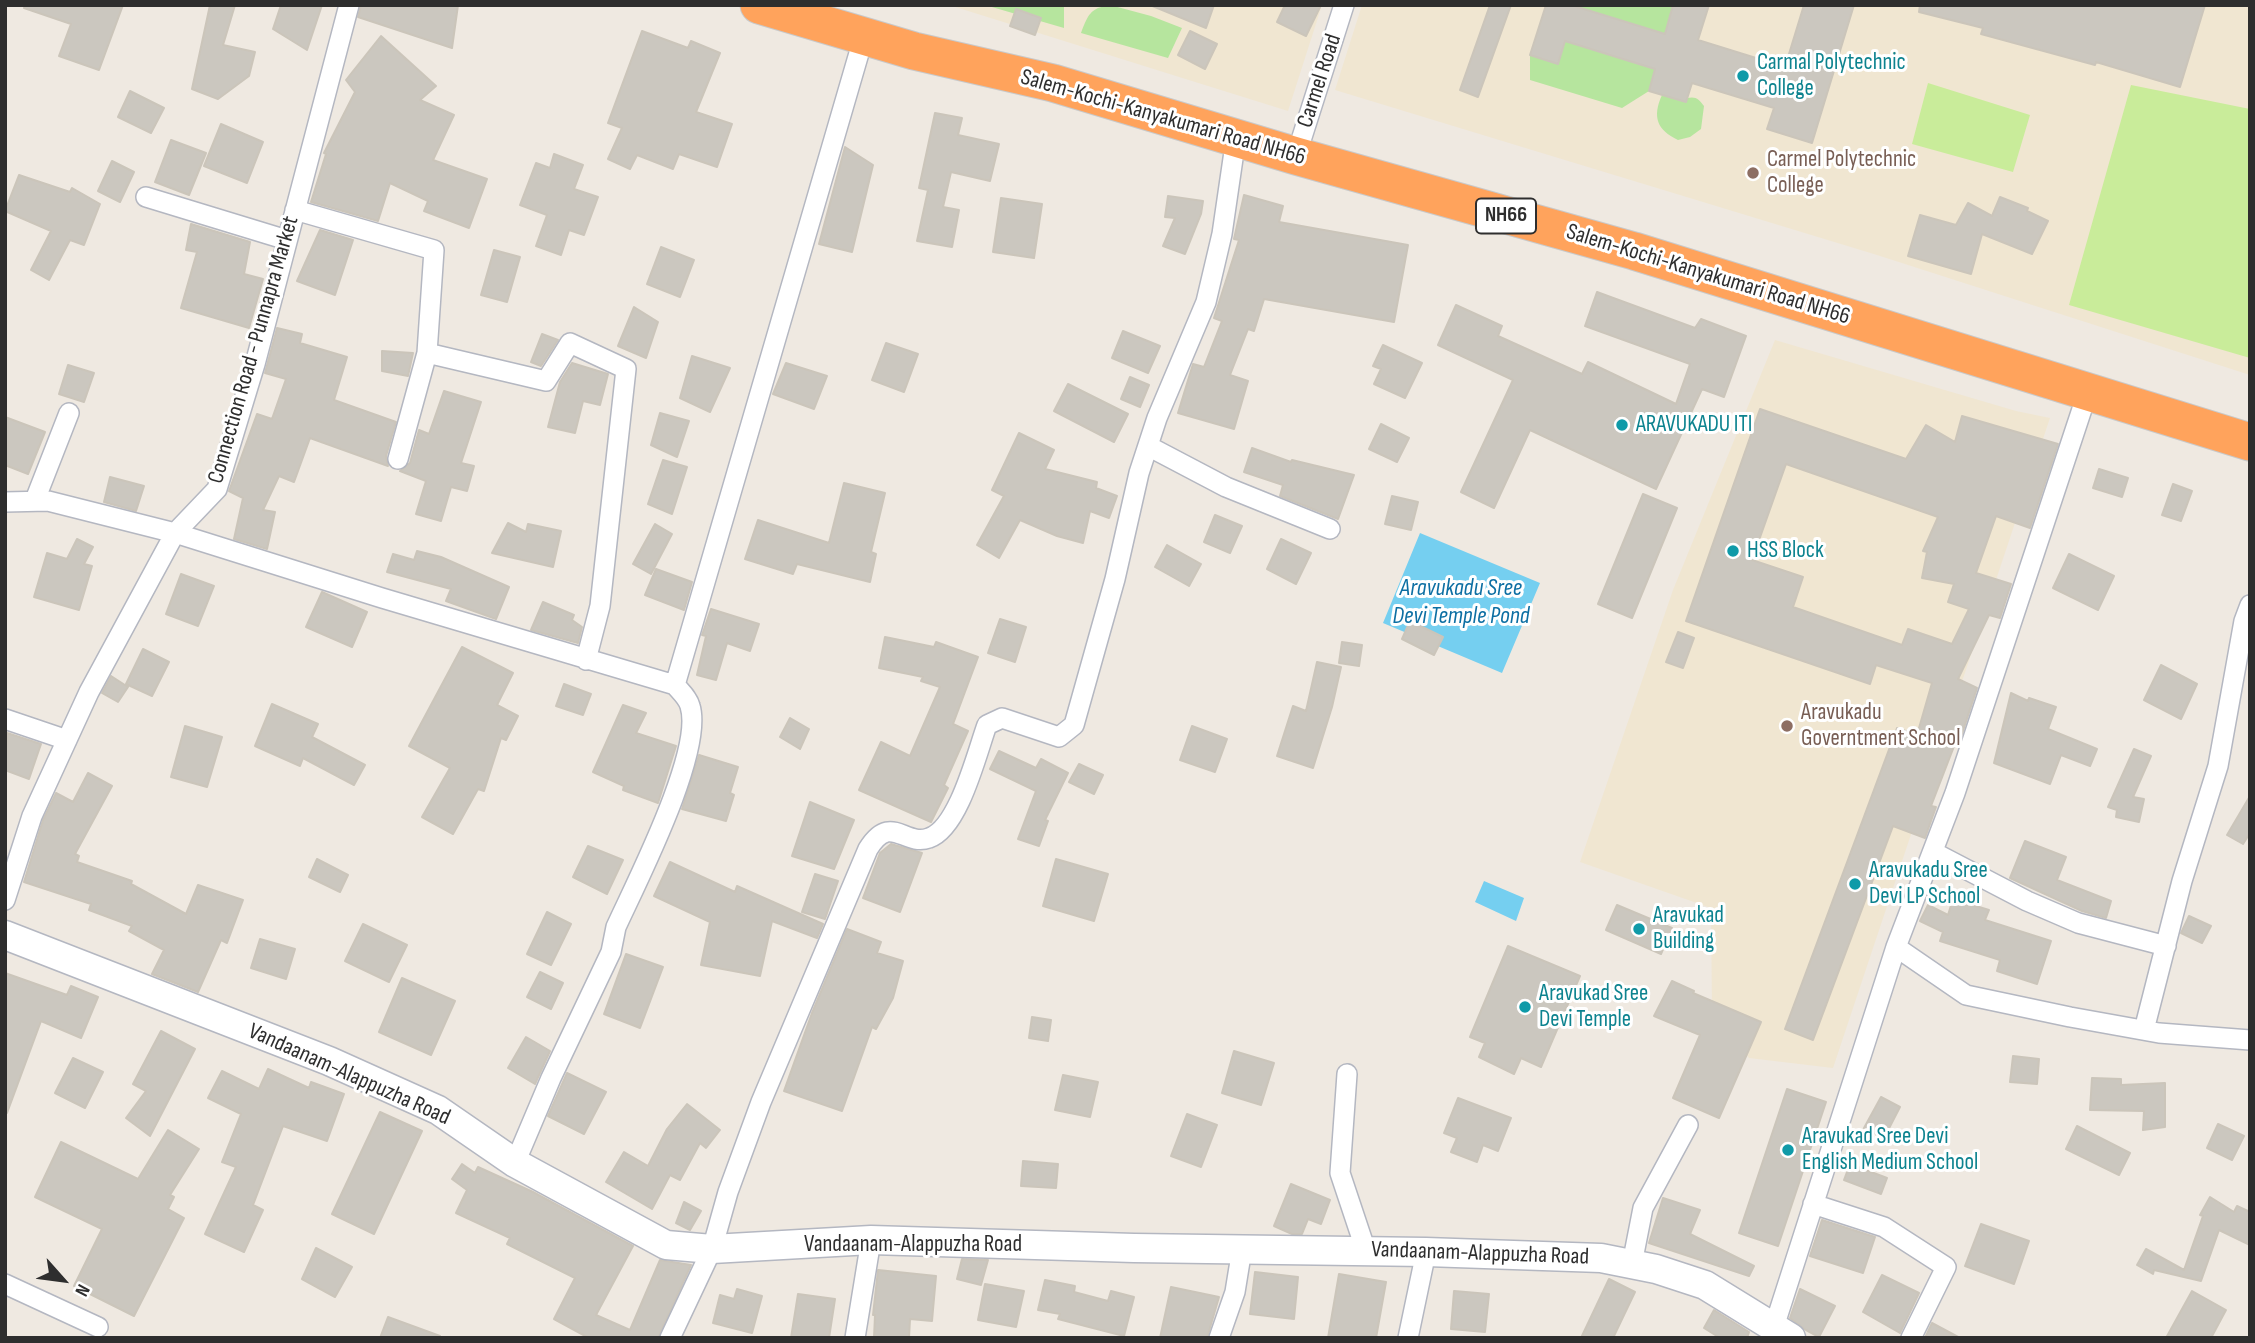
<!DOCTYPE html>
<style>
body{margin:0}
#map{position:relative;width:2255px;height:1343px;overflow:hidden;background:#efe9e1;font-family:"Sofia Sans Condensed",sans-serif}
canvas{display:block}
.frame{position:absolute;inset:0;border:7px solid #2e2e2e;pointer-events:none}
.north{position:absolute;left:28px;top:1245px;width:70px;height:70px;-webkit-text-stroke:5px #fff;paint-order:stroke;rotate:118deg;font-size:19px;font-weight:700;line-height:28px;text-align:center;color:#2e2e2e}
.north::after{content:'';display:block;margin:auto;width:24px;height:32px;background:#2e2e2e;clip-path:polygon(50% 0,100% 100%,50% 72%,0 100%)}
</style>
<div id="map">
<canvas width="2255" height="1343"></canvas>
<div class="frame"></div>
<div class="north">N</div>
</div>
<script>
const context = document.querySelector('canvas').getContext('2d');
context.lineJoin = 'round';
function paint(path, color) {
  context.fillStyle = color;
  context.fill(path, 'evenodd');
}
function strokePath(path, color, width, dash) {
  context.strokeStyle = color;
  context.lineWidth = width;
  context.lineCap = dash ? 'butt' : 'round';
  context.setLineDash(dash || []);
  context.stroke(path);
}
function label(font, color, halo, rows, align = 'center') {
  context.font = font + ' "Sofia Sans Condensed",sans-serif';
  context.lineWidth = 6;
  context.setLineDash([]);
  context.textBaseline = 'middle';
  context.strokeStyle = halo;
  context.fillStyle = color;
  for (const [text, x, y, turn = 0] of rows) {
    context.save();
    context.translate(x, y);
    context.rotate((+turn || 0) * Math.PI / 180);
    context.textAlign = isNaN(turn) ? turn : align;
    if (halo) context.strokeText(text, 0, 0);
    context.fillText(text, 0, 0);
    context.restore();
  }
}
const education = new Path2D(`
 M949 5H1322L1288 111Z
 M1362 5H2250V375L1877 255 1335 90Z
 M1775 340 2016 411 2050 418 1833 1068 1749 1058 1712 1012 1711 908 1580 862 1673 590Z`);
const green = new Path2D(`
 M985 5H1064V28Z
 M1110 5 1151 16 1182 28 1168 58 1081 33C1088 15 1090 8 1110 5Z
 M1579 5H1673L1665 34 1578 7Z
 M1565 41 1655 69 1649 91 1622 108 1530 80V55L1558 63Z
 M1662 95 1686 102 1687 98C1696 96 1699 99 1704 106L1701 129 1690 137 1678 140C1657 130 1652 117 1662 95Z`);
const pitch = new Path2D(`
 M1928 83 2030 115 2013 172 1912 144Z
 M2131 85 2250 109V358L2069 305Z`);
const water = new Path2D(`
 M1420 533 1540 583 1502 673 1383 623Z
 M1484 881 1524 898 1516 921 1475 902Z`);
const building = new Path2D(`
 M25 5H123L99 70 59 56 71 24 24 8Z
 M210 5H235L223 45 255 52 249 76 218 99 192 89Z
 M281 5H322L307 50 273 29Z
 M361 5H458L452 48 358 17Z
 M1150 5H1214L1206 28Z
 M1285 5H1321L1306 36 1277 22Z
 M1490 5H1511L1478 97 1460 90Z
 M1546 5H1571L1665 34 1673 5H1709L1698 40 1785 67 1804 5H1854L1812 143 1767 129 1774 108 1692 83 1686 102 1649 91 1655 69 1565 41 1558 64 1530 55Z
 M1920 5H2205L2180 87 2096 62 2095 65 1981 34 1983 28 1919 12Z
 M1016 9 1041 18 1035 35 1010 26Z
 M642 31 688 48 691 41 720 53 696 112 732 124 717 167 679 154 673 169 637 155 630 169 608 159 622 128 608 123Z
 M1190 31 1217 44 1205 69 1178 55Z
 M381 36 436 86 420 100 454 115 433 160 487 179 469 228 424 211 428 201 390 183 378 221 311 202 326 154 324 153 355 92 346 80Z
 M130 91 164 108 151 133 118 117Z
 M935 113 962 118 958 135 999 144 990 181 951 172 943 207 959 210 952 247 917 241 928 190 919 188Z
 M221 124 263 142 247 183 204 166Z
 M171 140 206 153 189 195 155 182Z
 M845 147 873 165 852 252 819 244Z
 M554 154 583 165 574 189 598 197 584 235 569 230 561 255 536 246 547 215 520 205 536 163 550 168Z
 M112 161 134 172 120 202 98 191Z
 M19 175 70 192 72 188 100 204 84 245 70 240 49 280 31 270 51 231 5 211Z
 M1244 195 1283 206 1279 222 1408 245 1394 322 1264 299 1254 331 1248 329 1230 375 1248 381 1234 429 1178 413 1193 364 1204 367 1222 321 1214 318 1239 240 1234 239Z
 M1168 196 1203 201 1201 214 1185 254 1163 246 1175 218 1165 217Z
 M2000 197 2028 208 2027 211 2048 221 2032 254 1982 234 1971 274 1908 256 1920 215 1956 225 1968 203 1992 216Z
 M1001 198 1042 204 1034 258 993 252Z
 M191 224 250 242 244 274 263 279 249 328 181 308 197 252 186 250Z
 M320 230 353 240 335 295 297 281Z
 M661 247 694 260 680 297 647 284Z
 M494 250 520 257 507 302 481 295Z
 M1597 292 1695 328 1701 319 1746 336 1724 397 1702 389 1656 489 1530 430 1494 508 1461 492 1513 380 1438 345 1456 305 1502 326 1498 336 1582 374 1588 362 1676 404 1690 364 1585 326Z
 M634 307 658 322 646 358 618 346Z
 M277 328 302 334 300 343 347 357 334 400 396 422 386 456 388 466 310 438 294 482 279 476 263 510 275 512 267 549 234 539 243 498 229 491 257 414 272 419 286 379 265 373Z
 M1123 331 1160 346 1148 373 1112 358Z
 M542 334 558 340 541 366 531 362Z
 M886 343 918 354 904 392 872 380Z
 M1383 345 1422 363 1405 398 1374 384 1381 369 1373 366Z
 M382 351 413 353 408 376 382 371Z
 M692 356 730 368 710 412 680 398Z
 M572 363 608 374 600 405 583 401 575 433 548 427 560 382Z
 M786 363 827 376 814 409 773 394Z
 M68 365 94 373 84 402 59 394Z
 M1130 377 1149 385 1140 407 1121 399Z
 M1068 384 1128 414 1114 442 1054 411Z
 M444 391 481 402 461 463 474 466 467 491 451 487 441 521 416 514 426 481 400 471 410 463 419 430 429 434Z
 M1760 409 1906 459 1926 425 1955 442 1962 416 2058 444 2030 528 1996 516 1976 573 2011 584 2000 618 1989 615 1958 679 1977 688 1961 737 1958 736 1931 806 1936 807 1925 838 1893 826 1813 1040 1785 1029 1897 728 1917 735 1932 683 1876 665 1870 684 1686 621ZM1786 464 1938 517 1923 551 1927 552 1922 578 1954 584 1948 602 1969 609 1952 644 1908 629 1902 645 1793 607 1803 577 1752 560Z
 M660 413 689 421 677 457 651 445Z
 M5 417 45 432 28 474 5 465Z
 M1381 424 1409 438 1397 462 1369 449Z
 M1019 433 1054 450 1045 469 1097 482 1096 488 1117 496 1109 518 1090 511 1083 543 1057 536 1020 520 999 558 977 545 1004 496 992 490Z
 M1252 448 1291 462 1292 460 1354 475 1338 519 1280 496 1283 485 1244 472Z
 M663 460 687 467 672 514 648 504Z
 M2099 469 2128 478 2122 497 2093 488Z
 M110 477 144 486 136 511 104 502Z
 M844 483 885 493 871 552 876 554 870 582 797 564 793 574 745 559 758 520 829 543Z
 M2173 484 2192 491 2181 521 2162 515Z
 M1643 494 1677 508 1632 618 1598 604Z
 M1392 496 1418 502 1411 530 1385 524Z
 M1215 515 1242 526 1230 553 1204 542Z
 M508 523 526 532 528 524 561 531 553 567 492 553Z
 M655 524 672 534 651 574 633 564Z
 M77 539 93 547 84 564 92 566 79 610 34 597 47 553 67 559Z
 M1281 539 1311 553 1296 584 1267 569Z
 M1167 545 1201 564 1189 586 1155 567Z
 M417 551 441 557 509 587 496 619 446 601 451 589 387 572 393 554 414 560Z
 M2069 554 2114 576 2098 610 2053 588Z
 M656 569 692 582 684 610 645 595Z
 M181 574 214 586 198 626 166 614Z
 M322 592 367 612 352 647 306 627Z
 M543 602 574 615 572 620 582 627 578 643 531 630Z
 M711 609 759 624 750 651 727 643 716 680 697 675 706 636 702 635Z
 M1000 619 1026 627 1015 662 988 653Z
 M1410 621 1443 637 1434 655 1402 639Z
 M1678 632 1694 638 1683 668 1666 662Z
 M885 637 934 647 936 642 978 657 953 724 968 731 944 785 948 788 931 822 859 790 881 742 910 756 940 687 921 681 923 677 879 668Z
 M1342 642 1362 645 1359 666 1339 663Z
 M462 647 513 673 497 705 518 716 506 740 501 738 484 791 478 789 453 834 422 817 450 768 409 746Z
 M143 649 169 662 152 696 126 684Z
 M1317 662 1341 667 1332 707 1313 768 1277 756 1293 706 1306 711Z
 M2161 665 2197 684 2181 719 2144 700Z
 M111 676 128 687 118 702 102 693Z
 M564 684 591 694 583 715 556 706Z
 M2011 693 2028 701 2029 698 2056 707 2048 729 2097 749 2090 766 2061 755 2050 784 1994 763Z
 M272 704 318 724 312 737 365 765 354 785 303 758 300 766 255 746Z
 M623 705 646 713 636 733 676 746 658 803 623 790 624 786 593 772Z
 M790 718 809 729 800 749 780 737Z
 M185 726 222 737 207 787 171 777Z
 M1192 726 1227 739 1215 772 1180 760Z
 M7 733 41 744 29 779 5 770Z
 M2134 749 2151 756 2133 797 2144 799 2139 822 2116 817 2117 810 2108 807Z
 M999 751 1036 768 1041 759 1068 773 1045 820 1048 821 1039 846 1018 839 1036 791 990 769Z
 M699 755 738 767 730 793 734 795 726 821 682 809Z
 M1079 764 1103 775 1094 794 1069 782Z
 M88 773 112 786 75 854 79 856 77 862 132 881 131 884 186 914 198 885 243 900 227 943 221 940 198 992 152 974 164 950 129 931 132 926 89 910 91 904 24 882 43 820 56 793 73 802Z
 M2250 796V833L2243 844 2227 835Z
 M810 802 854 820 834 869 792 856Z
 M2025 841 2066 857 2057 880 2111 901 2106 918 2082 911 2010 878Z
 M891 844 922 853 900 912 863 898 880 853Z
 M588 846 623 860 607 894 573 877Z
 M317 859 348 875 340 892 309 877Z
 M1056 859 1108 874 1094 921 1043 906Z
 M670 862 735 892 737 886 823 924 817 938 772 921 760 976 701 965 710 922 654 896Z
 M815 874 838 881 825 919 802 912Z
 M1953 899 1989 910 1985 920 2051 941 2037 984 1997 971 2000 960 1940 941 1943 932 1920 921 1928 905 1948 915Z
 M1617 905 1672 928 1661 954 1606 930Z
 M547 912 571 924 551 965 527 954Z
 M2189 916 2211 926 2202 943 2181 933Z
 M363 924 407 945 389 982 345 961Z
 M847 929 881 942 877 953 903 961 893 998 876 1029 872 1027 842 1111 784 1091 812 1013Z
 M260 939 295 949 286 979 251 968Z
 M1508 946 1580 976 1541 1067 1521 1058 1514 1074 1479 1057 1485 1043 1470 1037Z
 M626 954 663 967 640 1028 604 1014Z
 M540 972 563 983 551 1009 527 997Z
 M5 973 67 995 71 986 98 997 81 1038 41 1021 7 1113H5Z
 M402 978 455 1001 431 1055 379 1032Z
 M1672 981 1694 991 1693 993 1761 1022 1719 1118 1673 1098 1700 1035 1654 1016Z
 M1032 1017 1051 1020 1048 1041 1029 1038Z
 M161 1031 195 1049 150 1136 126 1118 146 1091 133 1084Z
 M526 1037 550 1051 535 1084 508 1068Z
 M1234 1051 1274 1063 1261 1105 1222 1093Z
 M2013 1056 2039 1059 2037 1084 2010 1082Z
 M73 1058 103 1072 85 1108 55 1093Z
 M268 1069 309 1088 311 1082 344 1094 327 1141 283 1126 253 1205 263 1210 244 1252 205 1234 236 1167 222 1162 241 1114 208 1098 222 1071 259 1089Z
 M567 1073 606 1092 584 1134 548 1116Z
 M1063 1075 1098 1082 1090 1117 1055 1110Z
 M2092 1078 2121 1079V1085L2165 1083V1127L2143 1130 2144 1111 2090 1110Z
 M1787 1089 1826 1102 1778 1246 1739 1233Z
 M1881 1097 1900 1107 1884 1138 1864 1128Z
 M1458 1098 1511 1118 1498 1151 1483 1145 1477 1162 1451 1152 1457 1138 1444 1133Z
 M687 1104 720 1130 706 1148 700 1143 680 1180 670 1175 652 1209 606 1182 624 1152 648 1166 667 1129Z
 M380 1112 422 1131 374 1234 332 1214Z
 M1187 1114 1217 1125 1201 1167 1171 1156Z
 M2218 1124 2244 1136 2232 1160 2207 1148Z
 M2077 1126 2130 1153 2119 1175 2066 1149Z
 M168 1130 199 1149 170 1195 174 1197 168 1209 184 1218 134 1316 74 1286 102 1229 35 1197 61 1142 138 1179Z
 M1023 1161 1058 1164 1056 1188 1021 1186Z
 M462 1164 475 1173 478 1167 533 1192 633 1246 596 1315 630 1330 660 1260 691 1265 658 1338H589L554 1319 575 1278 507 1244 510 1238 456 1213 467 1190 452 1179Z
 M1850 1164 1887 1178 1881 1194 1844 1180Z
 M1291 1184 1330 1200 1321 1224 1308 1219 1302 1234H1292L1274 1226Z
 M2210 1197 2234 1212 2237 1206 2250 1212V1245L2219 1230 2201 1281 2154 1270 2153 1274 2137 1265 2146 1249 2184 1270 2203 1216 2200 1215Z
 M1663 1198 1700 1210 1690 1234 1754 1266 1749 1276 1649 1243Z
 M684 1202 701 1211 690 1230 676 1223Z
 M1822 1220 1875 1237 1863 1273 1810 1256Z
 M1981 1224 2029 1241 2014 1284 1965 1266Z
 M316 1248 352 1267 335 1297 302 1279Z
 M962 1259 988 1260 981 1285 957 1279Z
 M878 1270 936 1276 932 1321 910 1319 909 1338H874L875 1315H873Z
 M1255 1272 1298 1277 1294 1319 1250 1314Z
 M1339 1274 1386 1282 1376 1338H1328Z
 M1882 1275 1919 1293 1900 1333 1863 1312Z
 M1609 1279 1635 1292 1613 1338H1581Z
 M1045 1280 1075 1286 1074 1292 1108 1301 1111 1291 1134 1297 1124 1336 1058 1319 1060 1314 1038 1310Z
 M985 1284 1024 1291 1016 1327 978 1320Z
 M1171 1287 1219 1297 1207 1338H1160Z
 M737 1289 762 1296 752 1333 713 1323 720 1295 734 1299Z
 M1800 1289 1835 1306 1819 1337 1806 1330 1790 1318Z
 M1454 1291 1489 1294 1485 1332 1451 1329Z
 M2192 1291 2226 1310 2211 1338H2166Z
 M798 1294 835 1299 829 1338H791Z
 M1714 1310 1749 1332 1747 1338H1720L1704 1328Z
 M388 1317 440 1336 439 1338H380Z
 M1932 1323 1960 1338H1925Z`);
const street = new Path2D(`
 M1296 156 1344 5
 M146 197 287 240
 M295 210 434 250 427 353 546 381 570 343 626 369 600 606 586 660
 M1148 446 1226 487 1330 529
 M398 459 427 353
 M35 500 69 413
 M5 502 48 501 175 533 382 598 675 685C681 692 688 698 690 706 704 751 637 881 616 927L611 952 551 1078 515 1163
 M675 685 864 36
 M5 719 67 740
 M1933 852 2027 901 2078 923 2166 946
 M5 900 32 816 89 692 175 533 217 489 255 364 349 5
 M1896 947 1966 995 2070 1017 2159 1033 2250 1040
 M2144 1030 2182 881 2218 766 2244 621 2250 605
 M1347 1074 1340 1173 1366 1251
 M1813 1204 1884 1227 1946 1267 1911 1338
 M1632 1264 1643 1208 1688 1125
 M5 1284 98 1327
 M1774 1327 1896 947 1955 793 2088 391
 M670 1338 712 1249 728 1192 761 1102 868 849C891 812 904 847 929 838 959 828 977 752 987 725L1002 718 1059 737 1074 725 1115 579 1139 473 1157 418 1206 302 1222 234 1236 138
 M855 1338 871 1240
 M1219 1338 1235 1292 1242 1249
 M1408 1338 1426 1252`);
const secondary = new Path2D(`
 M5 935 329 1061 438 1110 515 1163 666 1245 712 1249 871 1240 1134 1248 1426 1252 1601 1258 1656 1269 1705 1285 1791 1338`);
const highway = new Path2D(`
 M759 5 914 51 1053 83 1296 156 1634 251 2250 442`);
const markers = [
 [1743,76,7,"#0f9aa8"],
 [1753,173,7,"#8d6e63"],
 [1622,425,7,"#0f9aa8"],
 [1733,551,7,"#0f9aa8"],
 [1787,726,7,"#8d6e63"],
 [1855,884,7,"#0f9aa8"],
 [1639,929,7,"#0f9aa8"],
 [1525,1007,7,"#0f9aa8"],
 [1788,1150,7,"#0f9aa8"]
];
const shields = [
 [1506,216,60]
];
const shieldNames = [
 ["NH66",1506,216]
];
const cultureNames = [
 ["Carmal Polytechnic",1757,63],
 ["College",1757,89],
 ["ARAVUKADU ITI",1636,425],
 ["HSS Block",1747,551],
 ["Aravukadu Sree",1869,871],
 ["Devi LP School",1869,897],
 ["Aravukad",1653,916],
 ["Building",1653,942],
 ["Aravukad Sree",1539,994],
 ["Devi Temple",1539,1020],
 ["Aravukad Sree Devi",1802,1137],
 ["English Medium School",1802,1163]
];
const streetNames = [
 ["Carmel Road",1320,81,-72],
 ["Salem-Kochi-Kanyakumari Road NH66",1163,118,16],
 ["Salem-Kochi-Kanyakumari Road NH66",1708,275,17],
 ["Connection Road - Punnapra Market",254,350,-74],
 ["Vandaanam-Alappuzha Road",349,1075,24],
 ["Vandaanam-Alappuzha Road",913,1245],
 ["Vandaanam-Alappuzha Road",1480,1254,2]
];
const educationNames = [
 ["Carmel Polytechnic",1767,160],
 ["College",1767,186],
 ["Aravukadu",1801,713],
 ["Governtment School",1801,739]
];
const waterNames = [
 ["Aravukadu Sree",1461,589],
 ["Devi Temple Pond",1461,617]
];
paint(education, '#f0e6d1');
paint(green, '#b6e59e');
paint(pitch, '#c9ec9a');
paint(water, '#75cff0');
paint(building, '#cbc7bf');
strokePath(building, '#cbc5ba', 2);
strokePath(street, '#b4b7c1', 22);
strokePath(secondary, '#b4b7c1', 31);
strokePath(highway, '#c9c9c9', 39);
strokePath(street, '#fff', 19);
strokePath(secondary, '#fff', 28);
strokePath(highway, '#ffa35c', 37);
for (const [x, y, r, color] of markers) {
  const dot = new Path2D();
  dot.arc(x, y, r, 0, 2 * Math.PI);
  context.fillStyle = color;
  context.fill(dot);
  strokePath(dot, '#fff', 2.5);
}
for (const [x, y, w] of shields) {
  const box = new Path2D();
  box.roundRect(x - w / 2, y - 17.5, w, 35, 5);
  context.fillStyle = '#fff';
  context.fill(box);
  strokePath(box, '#2e2e2e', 2);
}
label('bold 21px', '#2e2e2e', null, shieldNames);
label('23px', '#0d838f', '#fff', cultureNames, 'left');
label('23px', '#2e2e2e', '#fff', streetNames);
label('23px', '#785e54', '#fff', educationNames, 'left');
label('italic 24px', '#0d6fa3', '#fff', waterNames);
</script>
